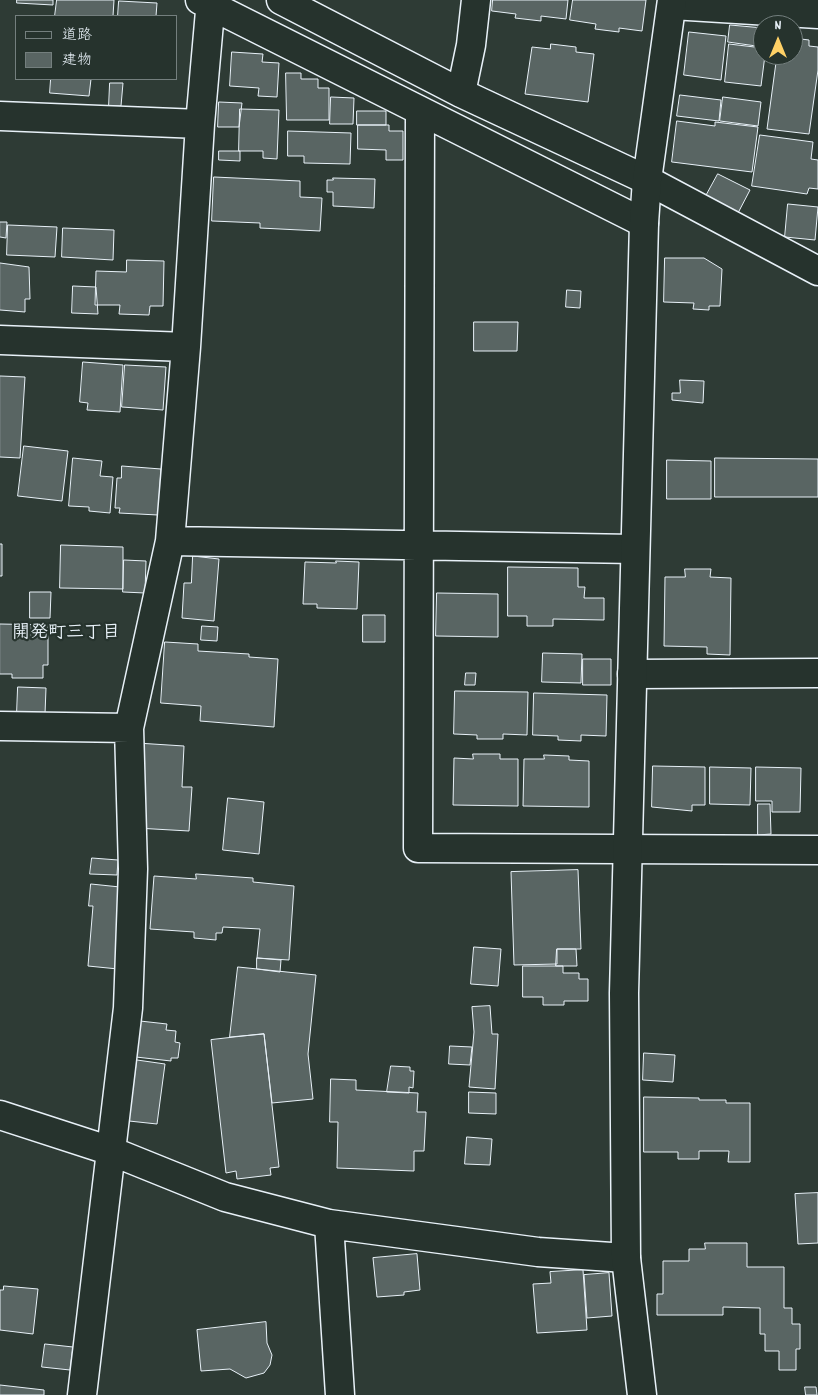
<!DOCTYPE html>
<meta charset="utf-8">
<style>
body{margin:0}
#map{position:relative;width:818px;height:1395px;overflow:hidden;background:#2e3b35;font-family:Dekko,"Klee One",sans-serif}
canvas{display:block}
.legend{position:absolute;left:15px;top:15px;width:162px;height:65px;box-sizing:border-box;background:#26332d;border:1px solid #747f7e;margin:0;padding:6px 9px;list-style:none;font-size:15px;color:#e8f1f8}
.legend li{display:flex;align-items:center;gap:10px;height:25px}
.legend b{width:25px;border:1px solid #747f7e}
.north{position:absolute;left:753px;top:15px;width:50px;height:50px;box-sizing:border-box;background:#26332d;border:1px solid #747f7e;border-radius:50%;rotate:0deg;font-size:14px;font-weight:700;line-height:20px;text-align:center;color:#e8f1f8}
.north::after{content:'';display:block;margin:auto;width:18px;height:22px;background:#ffd166;clip-path:polygon(50% 0,100% 100%,50% 72%,0 100%)}
</style>
<div id="map">
<canvas width="818" height="1395"></canvas>
<ul class="legend">
<li><b style="height:6px;background:#26332d"></b>道路</li>
<li><b style="height:14px;background:#596563"></b>建物</li>
</ul>
<div class="north">N</div>
</div>
<script>
const context = document.querySelector('canvas').getContext('2d');
context.lineJoin = 'round';
function paint(path, color) {
  context.fillStyle = color;
  context.fill(path, 'evenodd');
}
function strokePath(path, color, width, dash) {
  context.strokeStyle = color;
  context.lineWidth = width;
  context.lineCap = dash ? 'butt' : 'round';
  context.setLineDash(dash || []);
  context.stroke(path);
}
function label(font, color, halo, rows, align = 'center') {
  context.font = font + ' Dekko,"Klee One",sans-serif';
  context.lineWidth = 4.5;
  context.setLineDash([]);
  context.textBaseline = 'middle';
  context.strokeStyle = halo;
  context.fillStyle = color;
  for (const [text, x, y, turn = 0] of rows) {
    context.save();
    context.translate(x, y);
    context.rotate((+turn || 0) * Math.PI / 180);
    context.textAlign = isNaN(turn) ? turn : align;
    if (halo) context.strokeText(text, 0, 0);
    context.fillText(text, 0, 0);
    context.restore();
  }
}
const building = new Path2D(`
 M17 0H53V5L17 3Z
 M57 0H114L113 16H55Z
 M493 0H568L566 19 541 16V21L515 18 516 14 492 11Z
 M573 0H646L642 31 619 28V32L595 29 596 24 570 20Z
 M119 1 157 3 156 16H118Z
 M730 25 763 28V47L728 42Z
 M689 32 726 36 721 80 684 75Z
 M793 38 809 40V46L818 47V70L809 134 767 129 777 55H793Z
 M551 44 576 47V52L594 54 588 102 525 94 532 47 550 49Z
 M729 44 763 48V55H765L761 86 725 82Z
 M232 52 263 54 262 62 279 63 277 97 258 96 259 88 230 86Z
 M286 73H301V79H318V88H329V120H287Z
 M51 79H91L89 96 50 93Z
 M110 83H123L121 106H109Z
 M680 95 721 100 719 121 677 116Z
 M331 97 354 98 353 124H330Z
 M723 97 761 102 758 126 720 121Z
 M219 102 242 103 239 127H218Z
 M240 109 279 110 277 159 263 158V151H239Z
 M357 111H386V125H357Z
 M677 121 715 126V122L758 127 752 172 672 162Z
 M358 125H389V131H403V160H386V150L358 149Z
 M288 131 351 133 350 164 304 163V156H288Z
 M760 135 813 142 811 159 818 160V189L809 188 807 194 752 186Z
 M219 151H240V161L219 160Z
 M718 174 750 190 738 213 706 196Z
 M214 177 300 181V197L322 198 320 231 260 228V223L212 221Z
 M333 178 375 179 374 208 333 206V192H327V180H333Z
 M788 204 818 207 815 240 785 237Z
 M0 222H7L6 238 0 237Z
 M8 225 57 227 55 257 7 255Z
 M63 228 114 230 113 260 62 257Z
 M665 258H704L722 269 720 306H709V310L693 309 694 303 664 302Z
 M127 260 164 261 163 306H150L149 315 119 314 120 305H95L96 271 126 272Z
 M0 263 29 267 30 299H25V312L0 310Z
 M73 286 96 287 98 314 72 313Z
 M567 290 581 291 580 308 566 307Z
 M474 322H518L517 351H474Z
 M83 362 123 365 120 412 87 410 88 403 80 402Z
 M125 365 166 367 163 410 122 407Z
 M0 376 25 377 20 458 0 457Z
 M680 380 704 381 703 403 672 400V393H680Z
 M24 446 68 451 62 501 18 496Z
 M73 458 102 461 100 476 113 477 110 513 89 511V507L69 506Z
 M715 458 818 459V497H715Z
 M667 460 711 461V499H667Z
 M122 466 161 469 158 515 119 513 120 508H115L117 478H121Z
 M0 544H2V576H0Z
 M61 545 123 547V589L60 588Z
 M193 556 219 559 214 621 182 618 184 583H191Z
 M124 560 146 561 145 593 123 592Z
 M336 561 359 562 357 609 317 608V604H303L305 562 336 563Z
 M508 567 578 568V587H585L584 598H604V620L553 619V626H527V616H508Z
 M685 569H711L710 577 731 578 730 655 707 654V647L664 646 665 577H685Z
 M30 592H51L50 618H30Z
 M437 593 498 594V637L436 636Z
 M363 615H385V642H363Z
 M0 624 48 625V665H43V678H12V674H0Z
 M202 626 218 627 217 641 201 640Z
 M165 642 198 644V651L249 654V657L278 659 274 727 200 721 201 706 161 703Z
 M543 653 582 654 581 683 542 682Z
 M583 659H611V685H583Z
 M466 673H476L475 685H465Z
 M18 687 46 688 45 714 17 713Z
 M455 691 528 692 527 735 503 734V739H477V735L454 734Z
 M534 693 607 695 606 736 581 735V741L558 740V736L533 735Z
 M137 743 184 746 182 787H192L189 831 136 828Z
 M473 754H500V759H518V806L453 805 454 758 473 759Z
 M544 755 569 756V760L589 761V807L523 806 524 759H544Z
 M653 766 705 767V805H692V811L652 807Z
 M710 767 751 768 750 805 710 804Z
 M756 767 801 768 800 812H772V801H756Z
 M228 798 264 802 259 854 223 850Z
 M758 804H770L771 834 758 835Z
 M92 858 118 860 117 875 90 874Z
 M578 870 581 949H557V964L514 965 511 872Z
 M196 874 253 878V882L294 886 289 960 257 958 260 929 223 927 222 933H216V940L194 938V932L150 929 154 876 196 879Z
 M91 884 120 887 118 969 88 966 93 906H89Z
 M474 947 501 949 498 986 471 984Z
 M557 949H576L577 966H556Z
 M257 958 281 960 280 972 257 969Z
 M523 966H563V973H579V979H588V1001H564V1005H543V997H523Z
 M238 967 316 975 308 1054 313 1099 272 1103 264 1034 230 1037Z
 M490 1006 492 1034H498L495 1089 469 1087 474 1032 472 1007Z
 M140 1021 167 1024 166 1030 176 1031 175 1042 180 1043 178 1058H171V1061L136 1057Z
 M264 1034 279 1167 270 1168 271 1175 237 1179 236 1171 226 1173 211 1040Z
 M450 1046 472 1047 470 1065 449 1064Z
 M644 1053 675 1055 673 1082 643 1080Z
 M137 1060 165 1064 157 1124 129 1121Z
 M391 1066 410 1067V1071H414L413 1088 409 1087V1093L387 1092Z
 M331 1079 356 1080V1090L418 1093 417 1112H426L424 1151H414V1171L337 1168 338 1122H330Z
 M469 1092 496 1093V1114L469 1113Z
 M644 1097 699 1098V1100H726V1103H750V1162H728L729 1151H699V1159H678V1152H644Z
 M467 1137 492 1139 490 1165 465 1164Z
 M818 1193V1243L798 1244 795 1194Z
 M705 1243H747V1267H784V1308H792V1324H800V1349H796V1370H779V1351H765V1334H760V1308L723 1307V1315H657V1294H663V1261H689V1249H705Z
 M417 1254 420 1290 404 1292V1295L377 1297 373 1258Z
 M583 1270 587 1330 537 1333 533 1284 551 1283 550 1272Z
 M609 1273 612 1316 587 1318 584 1275Z
 M4 1286 38 1289 33 1334 0 1330V1290H3Z
 M266 1322 267 1343 272 1355 270 1365 264 1373 246 1378 230 1369 201 1371 197 1330Z
 M45 1344 73 1347 70 1370 42 1367Z
 M0 1385 44 1390V1395H0Z
 M805 1387H816L817 1395H806Z`);
const minor = new Path2D(`
 M200 0 644 223
 M281 0 461 93 647 180 818 271
 M672 5 818 14
 M461 93 471 45 476 0
 M420 111 418 848 818 850
 M0 116 200 124
 M0 340 186 347
 M170 541 634 549
 M632 674 818 673
 M0 726 129 728
 M0 1115 111 1151 225 1197 329 1224 538 1252 626 1258
 M329 1224 340 1395
 M82 1395 128 1008 133 869 129 728 170 541 186 347 200 124 211 0`);
const tertiary = new Path2D(`
 M642 1395 626 1258 624 993 644 223 647 180 672 0`);
const neighbourhoodNames = [
 ["開発町三丁目",66,635]
];
paint(building, '#596563');
strokePath(building, '#e8f1f8', 1);
strokePath(minor, '#e8f1f8', 31);
strokePath(tertiary, '#e8f1f8', 31);
strokePath(minor, '#26332d', 28);
strokePath(tertiary, '#26332d', 28);
label('bold 18px', '#e8f1f8', '#26332d', neighbourhoodNames);
</script>
